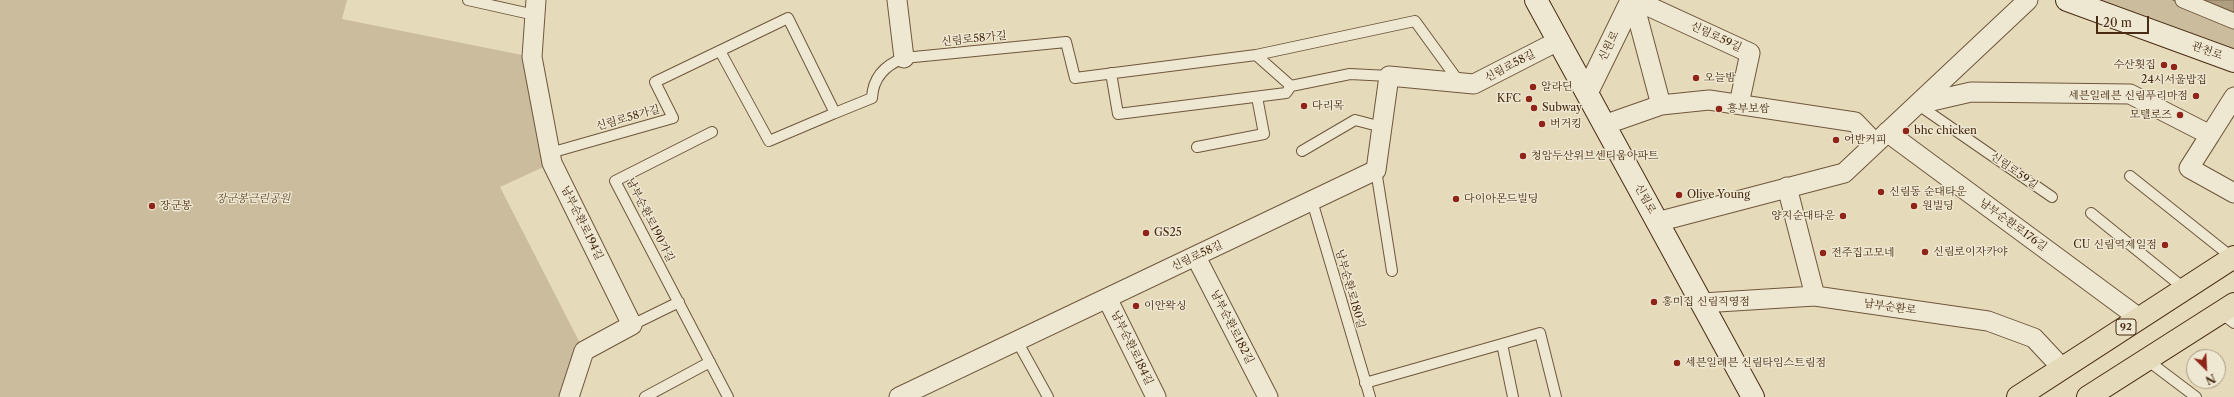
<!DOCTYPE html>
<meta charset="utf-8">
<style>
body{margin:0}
#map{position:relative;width:2234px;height:397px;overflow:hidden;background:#e5daba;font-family:"Libre Caslon Text",serif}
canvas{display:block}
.north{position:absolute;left:2186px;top:349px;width:40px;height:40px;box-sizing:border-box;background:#eee7d2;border:1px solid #ac9c85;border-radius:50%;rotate:156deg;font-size:11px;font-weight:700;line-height:16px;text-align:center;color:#482b12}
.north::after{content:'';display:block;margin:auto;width:14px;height:18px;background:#8f2418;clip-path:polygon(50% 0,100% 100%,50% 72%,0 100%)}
.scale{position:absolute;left:2096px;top:16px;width:53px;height:18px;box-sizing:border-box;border:2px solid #482b12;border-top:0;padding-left:5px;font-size:12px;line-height:14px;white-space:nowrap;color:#482b12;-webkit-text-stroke:3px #eee7d2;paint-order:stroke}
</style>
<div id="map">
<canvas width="2234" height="397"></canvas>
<div class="north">N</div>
<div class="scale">20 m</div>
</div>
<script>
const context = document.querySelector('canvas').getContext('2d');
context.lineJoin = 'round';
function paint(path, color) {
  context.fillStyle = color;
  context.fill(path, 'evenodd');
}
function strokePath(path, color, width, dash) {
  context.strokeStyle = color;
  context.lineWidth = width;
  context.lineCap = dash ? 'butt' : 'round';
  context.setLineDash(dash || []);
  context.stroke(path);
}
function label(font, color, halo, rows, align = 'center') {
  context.font = font + ' "Libre Caslon Text","Noto Serif KR",serif';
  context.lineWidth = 3;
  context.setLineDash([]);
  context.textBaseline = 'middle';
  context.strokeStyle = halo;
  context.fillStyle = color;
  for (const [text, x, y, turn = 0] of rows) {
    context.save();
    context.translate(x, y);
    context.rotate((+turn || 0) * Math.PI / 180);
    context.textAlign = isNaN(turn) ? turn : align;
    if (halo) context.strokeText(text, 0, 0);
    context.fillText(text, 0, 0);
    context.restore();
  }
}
const green = new Path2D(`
 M0 0H347L342 19 532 57 552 163 500 187 584 351 569 397H0Z
 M2087 0H2234V55Z`);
const water = new Path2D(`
 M2173 0H2234V24Z`);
const service = new Path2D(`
 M468 0 535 15
 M720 51 769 141 835 113
 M1256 55 1415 21 1460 83
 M1111 73 1118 114 1286 93 1291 86
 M1917 104 2052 197
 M712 132 615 181 728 397
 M1197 147 1264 134 1257 97
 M1302 151 1355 120 1382 127
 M550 153 673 118 655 82 788 18 835 113 872 98C873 77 885 65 904 58L1066 42 1075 78 1256 55 1291 86 1350 74 1389 76
 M1376 170 1392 271
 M2130 176 2233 258
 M1312 201 1370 397
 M2091 213 2185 289
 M2226 317 2234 323
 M632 325 679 302
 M1017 341 1048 397
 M1502 344 1540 333 1556 397
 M2147 360 2196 397
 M1365 383 1502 344 1513 397
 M645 397 710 362`);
const pedestrian = new Path2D(`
 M2183 0 2234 21`);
const minor = new Path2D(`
 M536 0 532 57 552 163 632 325 584 351 569 397
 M897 0 904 58
 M1633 0 1661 105
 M1635 0 1750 53 1739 104
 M1919 104 1971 92 2130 94 2210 135 2189 168 2234 193
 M1604 125 1661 105 1709 100 1855 122 1875 143
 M1887 132 2139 318
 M2210 135 2234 97
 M1787 187 1815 296
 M1657 222 1844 173 2028 0
 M1196 257 1268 397
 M1107 298 1156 397
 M1702 303 1815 296 1988 321 2034 338 2062 368
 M899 397 1376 170 1389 76 1474 84 1558 41`);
const tertiary = new Path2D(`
 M1587 92 1632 0`);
const secondary = new Path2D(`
 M1536 0 1753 397
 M2067 0 2234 61`);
const primary = new Path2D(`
 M2018 397 2234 257
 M2088 397 2234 304`);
const markers = [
 [2164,65,4,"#8f2418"],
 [2174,67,4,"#8f2418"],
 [1696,78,4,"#8f2418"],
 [1533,87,4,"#8f2418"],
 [2196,96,4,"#8f2418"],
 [1529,99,4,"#8f2418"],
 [1304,106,4,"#8f2418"],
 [1534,108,4,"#8f2418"],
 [1719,109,4,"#8f2418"],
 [2180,115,4,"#8f2418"],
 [1542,124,4,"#8f2418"],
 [1906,131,4,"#8f2418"],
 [1836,140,4,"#8f2418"],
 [1523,156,4,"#8f2418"],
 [1881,192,4,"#8f2418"],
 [1679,195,4,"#8f2418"],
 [1456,199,4,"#8f2418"],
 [152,206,4,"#8f2418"],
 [1914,206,4,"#8f2418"],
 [1843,216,4,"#8f2418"],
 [1146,233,4,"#8f2418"],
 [2165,245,4,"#8f2418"],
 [1925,252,4,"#8f2418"],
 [1823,253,4,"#8f2418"],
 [1654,302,4,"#8f2418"],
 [1136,306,4,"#8f2418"],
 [1677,363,4,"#8f2418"]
];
const shields = [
 [2126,327,20]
];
const shieldNames = [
 ["92",2126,327]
];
const streetNames = [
 ["신림로59길",1716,37,25],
 ["신림로58가길",974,39,-6],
 ["신원로",1609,46,-64],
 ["관천로",2207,51,20],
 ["신림로58길",1510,66,-28],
 ["신림로58가길",628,118,-16],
 ["신림로59길",2014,171,35],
 ["신림로",1645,199,61],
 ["남부순환로190가길",650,220,63],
 ["남부순환로194길",582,223,64],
 ["남부순환로176길",2013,225,36],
 ["신림로58길",1197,256,-25],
 ["남부순환로180길",1350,289,74],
 ["남부순환로",1890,307,8],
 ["남부순환로182길",1232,327,63],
 ["남부순환로184길",1132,348,64]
];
const poiNames = [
 ["수산횟집",2156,65,"right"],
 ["오늘밤",1704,78],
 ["24시서울밥집",2174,80,"center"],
 ["알라딘",1541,87],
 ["세븐일레븐 신림푸리마점",2188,96,"right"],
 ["KFC",1521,99,"right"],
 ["다리목",1312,106],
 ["Subway",1542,108],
 ["흥부보쌈",1727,109],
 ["모텔로즈",2172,115,"right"],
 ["버거킹",1550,124],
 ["bhc chicken",1914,131],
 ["어반커피",1844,140],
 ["청암두산위브센티움아파트",1531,156],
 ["신림동 순대타운",1889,192],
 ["Olive Young",1687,195],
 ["다이아몬드빌딩",1464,199],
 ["장군봉",160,206],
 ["원빌딩",1922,206],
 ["양지순대타운",1835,216,"right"],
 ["GS25",1154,233],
 ["CU 신림역제일점",2157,245,"right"],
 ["신림로이자카야",1933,252],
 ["전주집고모네",1831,253],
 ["홍미집 신림직영점",1662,302],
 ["이안왁싱",1144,306],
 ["세븐일레븐 신림타임스트림점",1685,363]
];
const parkNames = [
 ["장군봉근린공원",253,199]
];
paint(green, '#cabc9d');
paint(water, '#b09e81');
strokePath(water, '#867055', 1);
strokePath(service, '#6f573c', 12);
strokePath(pedestrian, '#6f573c', 17);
strokePath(minor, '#6f573c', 21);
strokePath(tertiary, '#6f573c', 24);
strokePath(secondary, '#482b12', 24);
strokePath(primary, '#482b12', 24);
strokePath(service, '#eee7d2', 10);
strokePath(pedestrian, '#eee7d2', 15);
strokePath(minor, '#eee7d2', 19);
strokePath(tertiary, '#eee7d2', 22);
strokePath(secondary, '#eee7d2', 22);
strokePath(primary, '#e5daba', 22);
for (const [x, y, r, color] of markers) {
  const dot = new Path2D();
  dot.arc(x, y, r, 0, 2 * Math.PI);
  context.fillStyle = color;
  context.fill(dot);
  strokePath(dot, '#eee7d2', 1.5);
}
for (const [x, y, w] of shields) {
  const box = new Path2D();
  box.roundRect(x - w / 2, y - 8, w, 16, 3);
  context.fillStyle = '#eee7d2';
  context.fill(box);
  strokePath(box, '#482b12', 1);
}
label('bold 10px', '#482b12', null, shieldNames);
label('11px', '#482b12', '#eee7d2', streetNames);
label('11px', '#482b12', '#eee7d2', poiNames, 'left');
label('italic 11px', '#62482e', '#eee7d2', parkNames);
</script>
